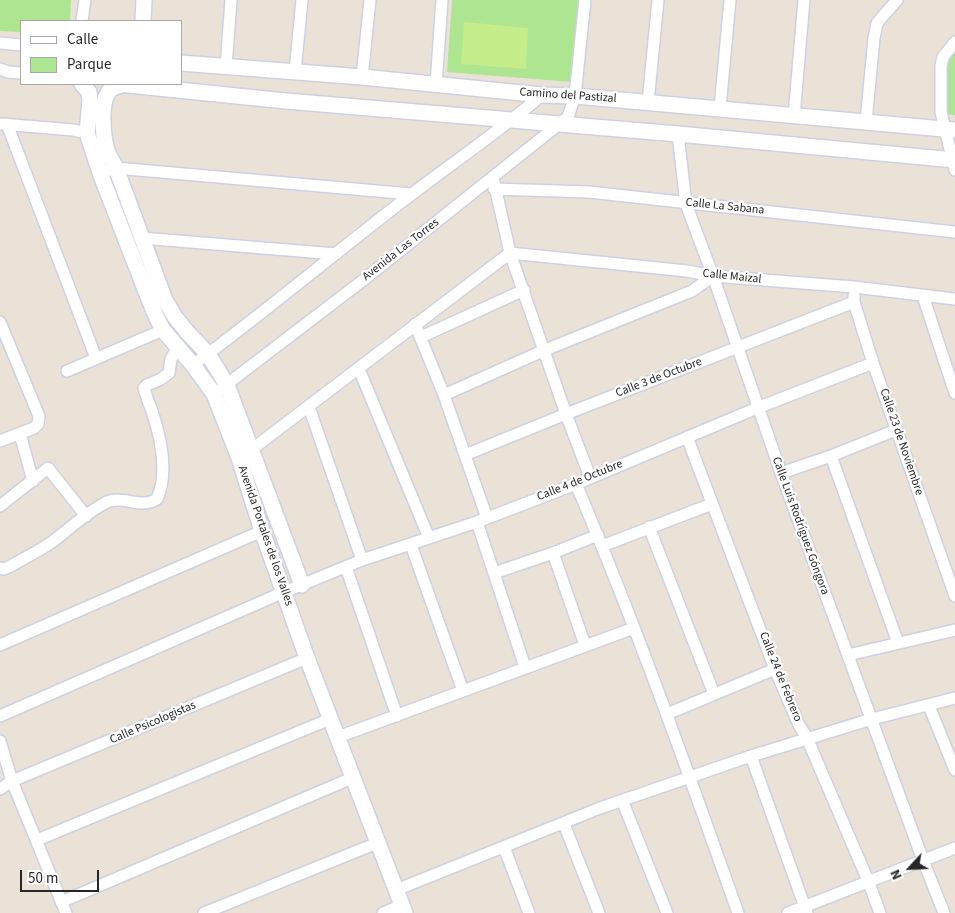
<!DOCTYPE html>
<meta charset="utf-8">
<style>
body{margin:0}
#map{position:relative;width:955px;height:913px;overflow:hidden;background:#ebe2d7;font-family:"Source Sans 3",sans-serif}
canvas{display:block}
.legend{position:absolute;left:20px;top:20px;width:162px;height:65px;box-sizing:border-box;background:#fff;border:1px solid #a9a9a9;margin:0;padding:6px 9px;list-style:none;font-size:15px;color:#272727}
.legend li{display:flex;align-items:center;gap:10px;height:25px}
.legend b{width:25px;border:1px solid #a9a9a9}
.north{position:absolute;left:885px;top:843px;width:50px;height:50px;-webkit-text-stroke:4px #fff;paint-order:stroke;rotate:245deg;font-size:14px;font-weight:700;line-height:20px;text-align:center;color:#272727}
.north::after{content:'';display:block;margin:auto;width:18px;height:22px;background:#272727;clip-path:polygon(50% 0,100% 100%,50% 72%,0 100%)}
.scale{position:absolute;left:20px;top:870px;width:79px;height:22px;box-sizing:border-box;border:2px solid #272727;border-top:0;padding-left:6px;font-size:15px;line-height:18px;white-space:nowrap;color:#272727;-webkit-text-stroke:4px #fff;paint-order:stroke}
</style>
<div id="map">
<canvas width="955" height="913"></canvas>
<ul class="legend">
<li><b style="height:6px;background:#fff"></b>Calle</li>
<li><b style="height:14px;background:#aee590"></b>Parque</li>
</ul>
<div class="north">N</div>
<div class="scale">50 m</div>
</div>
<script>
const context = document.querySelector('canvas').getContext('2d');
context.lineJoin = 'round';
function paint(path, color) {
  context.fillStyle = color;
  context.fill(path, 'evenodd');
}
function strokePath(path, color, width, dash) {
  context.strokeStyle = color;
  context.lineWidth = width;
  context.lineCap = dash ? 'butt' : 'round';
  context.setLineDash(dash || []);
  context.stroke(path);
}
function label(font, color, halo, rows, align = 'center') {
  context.font = font + ' "Source Sans 3",sans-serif';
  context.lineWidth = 4.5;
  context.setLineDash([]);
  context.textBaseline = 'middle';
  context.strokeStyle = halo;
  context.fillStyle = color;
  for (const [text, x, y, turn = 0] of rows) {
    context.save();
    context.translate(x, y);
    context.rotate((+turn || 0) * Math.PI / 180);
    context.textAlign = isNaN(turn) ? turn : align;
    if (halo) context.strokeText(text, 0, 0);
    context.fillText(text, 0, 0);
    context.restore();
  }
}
const green = new Path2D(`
 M0 0H71L70 21H21V32L0 31Z
 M452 0H578L572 82 447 72Z
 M955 47V115L944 114 948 54Z`);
const pitch = new Path2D(`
 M464 22 528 28 526 69 461 64Z`);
const minor = new Path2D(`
 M82 21 85 0
 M955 42 943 57 941 66V112L955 170
 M0 43 21 45
 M226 67 231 0
 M0 69 8 72 21 73
 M295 72 302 0
 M362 77 370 0
 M436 85 442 0
 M648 103 658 0
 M720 108 730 0
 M794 116 804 0
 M866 122 874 38 877 23 897 0
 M2 124 73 130 87 133
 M7 124 96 358
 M678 134 686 204 713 276 781 473 923 860 944 913
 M100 173 116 168 411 194
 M494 182 510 253 566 414 590 477
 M494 189 589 192 955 232
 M142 238 336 254
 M854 296V302L873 363 955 596
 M923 296 955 393
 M0 322 39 416 38 424 34 428 0 441
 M415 324 444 395 487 518
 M421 337 524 290
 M193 365C268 310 338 250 412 194 455 161 501 130 542 95
 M359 369 429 538
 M67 371 163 330
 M222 388 366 278 568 117 575 96 585 0
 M444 395 545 350 692 291 713 276
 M309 407 362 560
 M20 434 33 481
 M687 437 775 669 799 725 807 738 869 883 880 913
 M251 450 510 253 687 271 713 276 854 287 955 299
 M465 455 566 414 854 302
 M831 456 898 643
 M781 473 831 456 896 430
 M576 484C636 625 687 769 738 913
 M0 506 48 468 86 516
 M477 522 525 667
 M649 527 714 694
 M411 545 463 691
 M602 546 712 504
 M553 553 585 645
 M346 567 397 716
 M0 568 4 569 9 567C23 559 39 551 52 542 69 529 86 513 105 503 122 494 140 510 157 499 169 472 161 438 152 411 149 403 146 396 144 388L147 385 161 379 169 373 171 359 178 347
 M494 573 553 553 598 535
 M0 645 262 531
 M848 655 955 630
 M929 706 955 770
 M667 714 775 669
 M0 716 284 592 362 560 477 522 576 484 757 408 873 363
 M338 737 634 628
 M0 741 12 781 66 913
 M751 756 807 913
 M0 789 12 781 307 658
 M622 800 667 913
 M564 824 599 913
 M37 840 330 719
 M504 847 529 913
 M396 890 600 808 751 756 872 719 955 698
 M61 902 352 778
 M204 913 377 843
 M383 913 402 905
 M788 913 955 848`);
const tertiary = new Path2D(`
 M143 21 144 0
 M181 63 362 77 542 95 575 96 955 130
 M82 84 89 92 90 100 87 133 100 173 145 289 155 314 163 330 193 365 214 394 239 458 262 531 307 658 405 913
 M119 84 286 101 678 134 955 160
 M125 84C119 86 111 87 108 93 100 105 103 137 107 150 109 156 113 162 116 168L165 300 175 317 188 333 208 354 227 385 302 585`);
const streetNames = [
 ["Camino del Pastizal",568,96,4],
 ["Calle La Sabana",725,207,6],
 ["Avenida Las Torres",401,250,-38],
 ["Calle Maizal",732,277,6],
 ["Calle 3 de Octubre",659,378,-21],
 ["Calle 23 de Noviembre",901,442,71],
 ["Calle 4 de Octubre",580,481,-22],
 ["Calle Luis Rodríguez Góngora",800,526,70],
 ["Avenida Portales de los Valles",265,536,71],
 ["Calle 24 de Febrero",780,677,68],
 ["Calle Psicologistas",153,723,-23]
];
paint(green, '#aee590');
paint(pitch, '#c5ed8b');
strokePath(minor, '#cdd1e1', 14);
strokePath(tertiary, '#cdd1e1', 18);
strokePath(minor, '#fff', 11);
strokePath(tertiary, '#fff', 15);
label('12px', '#272727', '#fff', streetNames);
</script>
